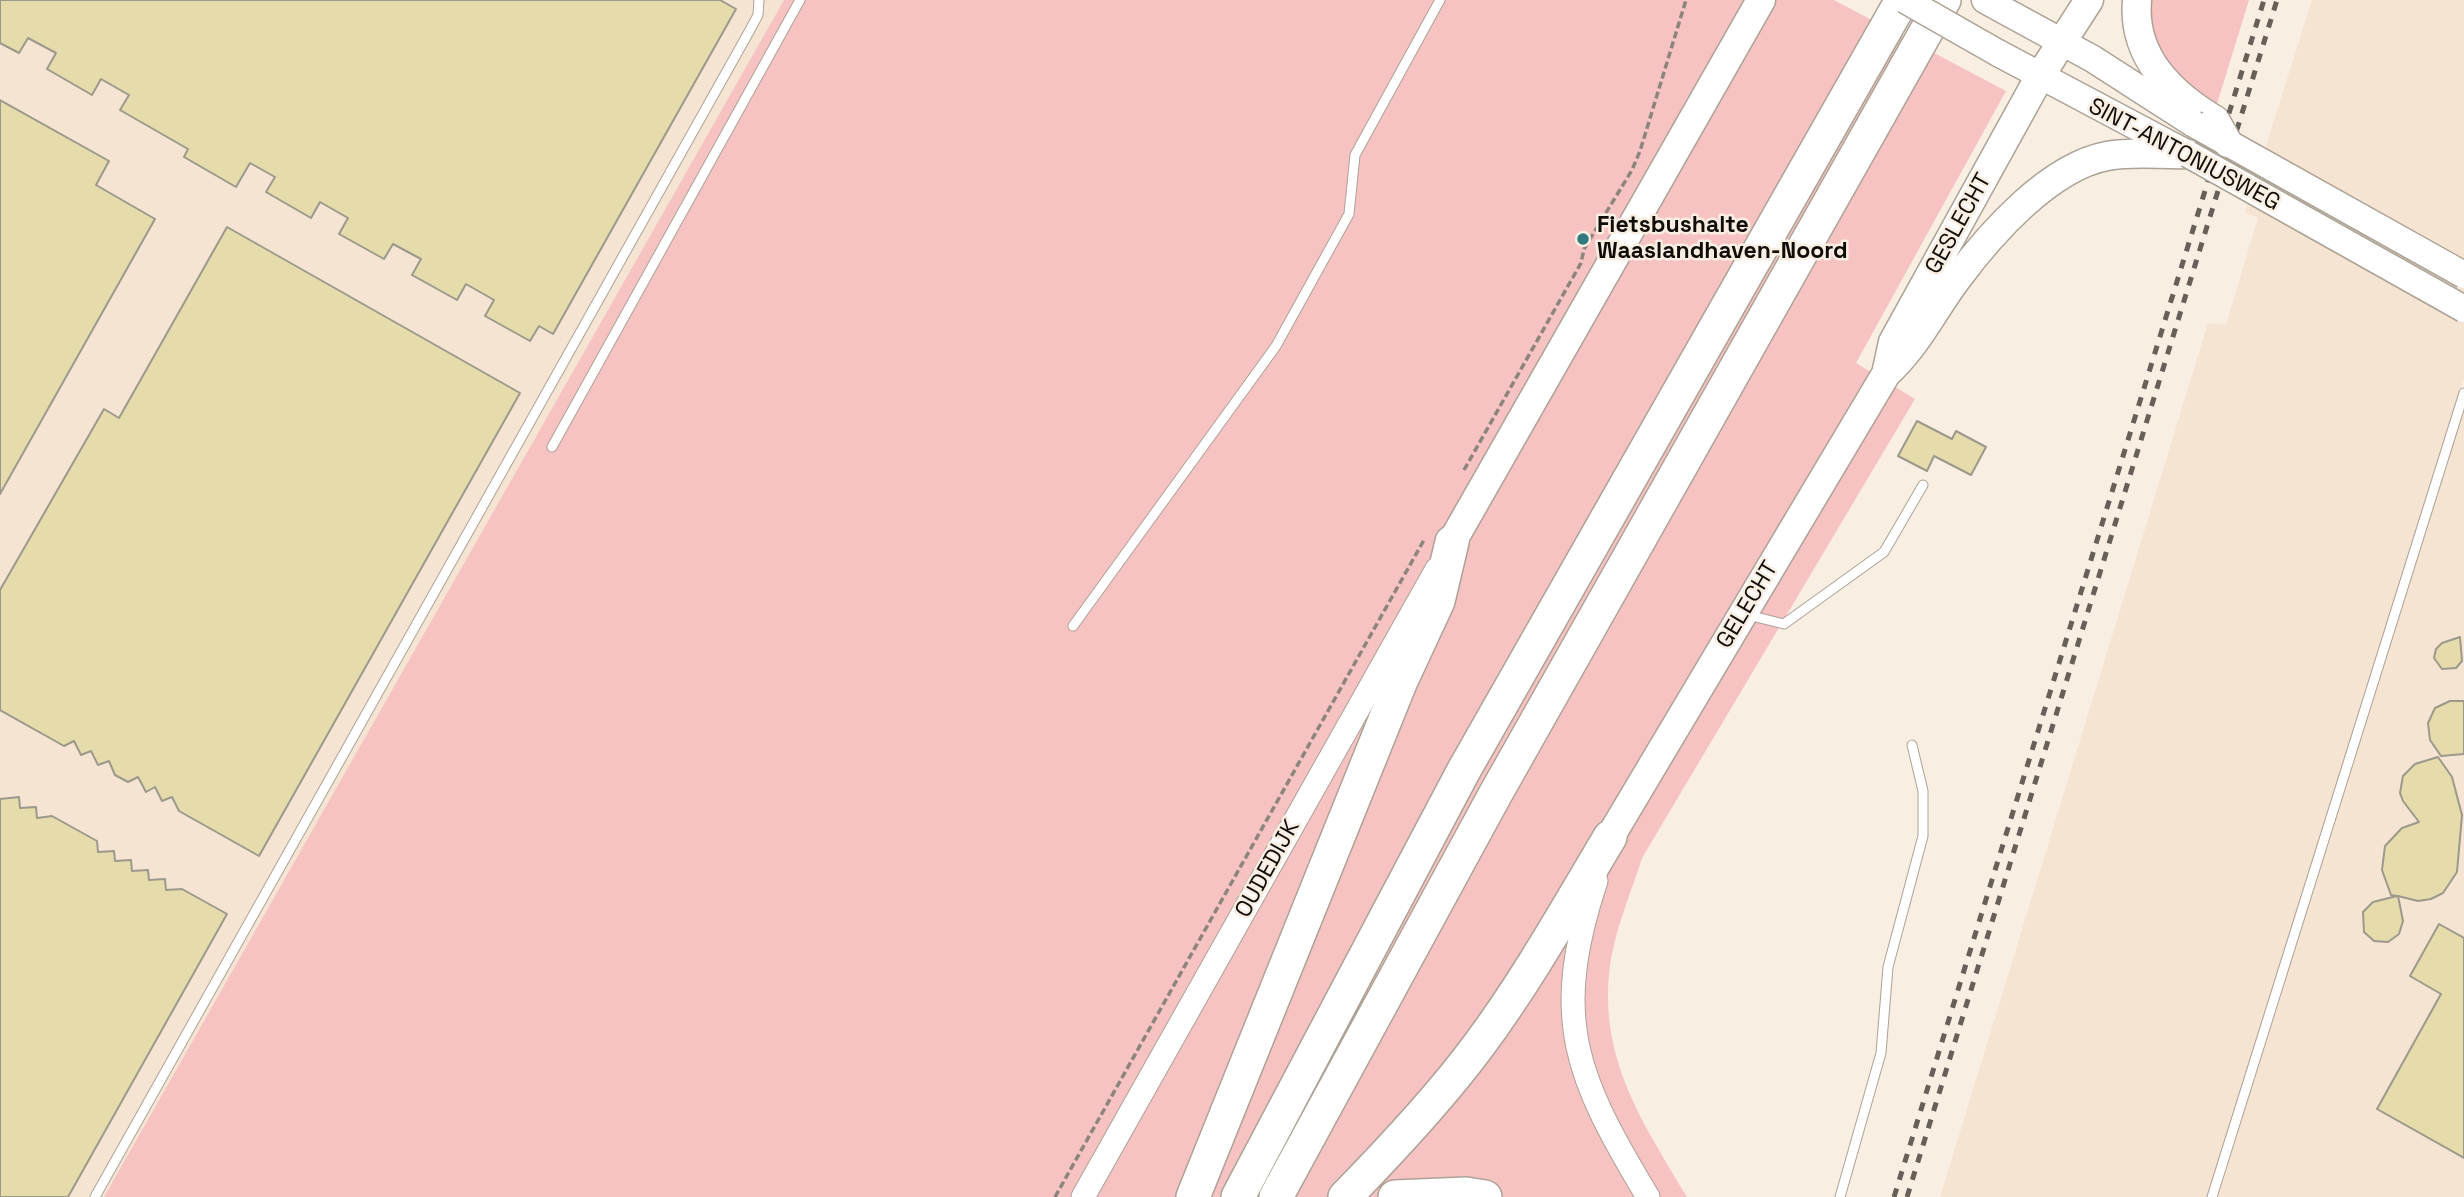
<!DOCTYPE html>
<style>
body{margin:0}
canvas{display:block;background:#f9eee2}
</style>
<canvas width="2464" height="1197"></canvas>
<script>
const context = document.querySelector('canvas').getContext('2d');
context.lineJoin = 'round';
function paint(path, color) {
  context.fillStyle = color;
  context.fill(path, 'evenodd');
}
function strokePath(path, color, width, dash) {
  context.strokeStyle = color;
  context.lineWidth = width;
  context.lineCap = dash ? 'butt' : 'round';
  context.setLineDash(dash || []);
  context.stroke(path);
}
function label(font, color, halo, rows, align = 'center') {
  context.font = font + ' "Space Grotesk",sans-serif';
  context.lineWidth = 5;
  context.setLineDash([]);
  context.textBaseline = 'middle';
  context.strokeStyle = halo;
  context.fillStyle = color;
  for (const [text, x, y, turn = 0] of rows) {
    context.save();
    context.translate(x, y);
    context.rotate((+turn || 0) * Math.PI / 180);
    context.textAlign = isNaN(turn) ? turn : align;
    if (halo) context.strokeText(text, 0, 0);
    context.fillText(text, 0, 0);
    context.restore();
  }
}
const built = new Path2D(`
 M0 0H784L104 1197H0Z
 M2312 0H2464V379L2461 388 2464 390V1197H1940L2208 323 2226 325 2258 218 2245 212Z`);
const green = new Path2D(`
 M784 0H1834L2006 91 1856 363 1915 399 1642 858C1631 893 1615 929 1610 965 1598 1058 1642 1121 1687 1197H104Z
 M2147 0H2249L2216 107 2192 94 2151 38Z`);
const building = new Path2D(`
 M0 0H720L736 9 553 334 539 326 530 341 485 316 494 300 466 284 457 300 412 275 421 259 393 244 384 259 339 234 348 218 320 202 311 218 266 192 275 177 250 163 236 187 184 157 188 149 120 110 129 95 101 79 92 95 47 69 56 53 28 38 19 53 0 43Z
 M0 100 109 161 96 185 155 219 0 494Z
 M227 227 520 393 259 856 179 811 172 797 162 801 155 787 146 792 138 777 128 782 115 775 109 761 98 765 91 751 81 755 74 741 64 746 0 710V590L104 409 119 418Z
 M1917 421 1952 439 1956 431 1986 447 1971 475 1934 456 1927 471 1898 456Z
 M2460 637 2462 661 2456 668 2442 669 2434 658 2436 649 2442 643Z
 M2450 701H2464V754L2441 756 2430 740 2428 723 2435 708Z
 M2438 757 2452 777 2462 815 2457 872 2443 893 2431 899 2418 901 2398 896 2403 921 2399 934 2388 942 2374 941 2364 932 2363 912 2373 902 2397 896 2391 895 2382 870 2385 846 2402 828 2419 822 2403 801 2400 793 2403 776 2415 764Z
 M19 797 20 808 36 807 37 818 52 816 97 841 98 852 114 851 115 861 131 860 132 871 148 870 149 880 165 879 166 890 182 889 227 914 68 1197H0V799Z
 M2439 924 2464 938V1158L2377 1109 2441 994 2410 976Z`);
const path = new Path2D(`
 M1464 470 1581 263 1584 249 1632 170 1640 151 1686 0
 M1055 1197 1424 540`);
const service = new Path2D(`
 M552 447 800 0
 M1748 615 1784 624 1884 552 1923 485
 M1073 626 1276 346 1349 214 1355 155 1440 0
 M95 1197 750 30 758 15 759 0
 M1840 1197 1881 1053 1888 967 1923 836V791L1912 745
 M2212 1197 2464 393`);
const tertiary = new Path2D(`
 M1596 881C1550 1020 1576 1077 1648 1197
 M1083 1197 1437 569`);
const secondary = new Path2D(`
 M1985 0 2093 59 2194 124
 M1998 53 2188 154`);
const primary = new Path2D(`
 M2137 0C2132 56 2170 93 2215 120
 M1886 374 1893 342 2040 76 2089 0
 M1452 542 1761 0
 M1610 837 1886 374C1918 344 1931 314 1956 280 1990 234 2049 167 2107 156 2134 151 2161 155 2188 154`);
const motorway = new Path2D(`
 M1193 1197 1400 683 1438 601 1452 542
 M1238 1197 1464 770 1902 0
 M1276 1197 1496 793 1944 0
 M1345 1197C1392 1149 1439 1099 1479 1045 1528 979 1568 907 1610 837
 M1395 1197 1466 1194 1485 1197`);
const rail = new Path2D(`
 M1894 1197 2264 0
 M1907 1197 2277 0`);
const secondaryBridge = new Path2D(`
 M1905 0 1998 53
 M2194 124 2464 275
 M2188 154 2464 309`);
const primaryBridge = new Path2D(`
 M2215 120 2228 143`);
const markers = [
 [1583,239,7,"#30797f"]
];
const streetNames = [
 ["SINT-ANTONIUSWEG",2184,155,28],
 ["GESLECHT",1959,224,-61],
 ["GELECHT",1748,605,-59],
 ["OUDEDIJK",1268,869,-61]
];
const poiNames = [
 ["Fietsbushalte",1597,226],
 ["Waaslandhaven-Noord",1597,252]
];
paint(built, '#f5e4d2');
paint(green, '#f6c2c2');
paint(building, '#e6dbab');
strokePath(building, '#9c998c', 2);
strokePath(service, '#aca296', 11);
strokePath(tertiary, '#aca296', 25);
strokePath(secondary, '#aca296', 29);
strokePath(primary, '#aca296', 31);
strokePath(motorway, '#aca296', 36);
strokePath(path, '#8c857c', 3.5, [7, 3.5]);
strokePath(service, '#fff', 9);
strokePath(tertiary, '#fff', 23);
strokePath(secondary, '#fff', 26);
strokePath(primary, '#fff', 28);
strokePath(motorway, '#fff', 33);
strokePath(rail, '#676059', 5, [9, 9]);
strokePath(secondaryBridge, '#aca296', 29, []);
strokePath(primaryBridge, '#aca296', 31, []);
strokePath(secondaryBridge, '#fff', 26);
strokePath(primaryBridge, '#fff', 28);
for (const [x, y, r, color] of markers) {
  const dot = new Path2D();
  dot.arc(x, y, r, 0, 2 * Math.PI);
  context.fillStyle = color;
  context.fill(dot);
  strokePath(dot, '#f9eee2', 2.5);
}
label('23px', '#100c08', '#f9eee2', streetNames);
label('bold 23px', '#100c08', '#f9eee2', poiNames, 'left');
</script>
